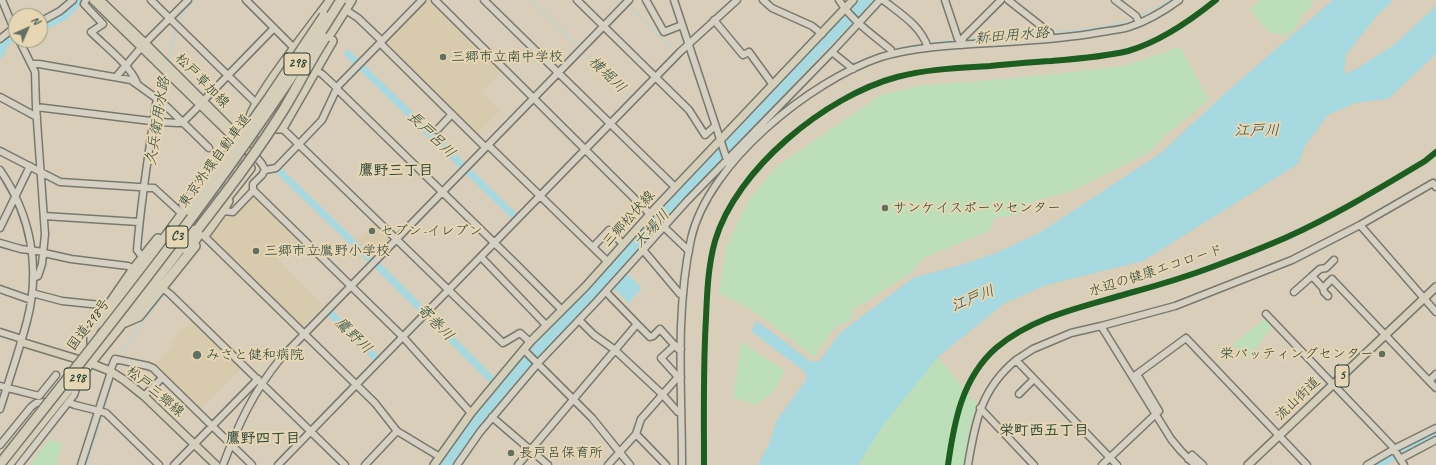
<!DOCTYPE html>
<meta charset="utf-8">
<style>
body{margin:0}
#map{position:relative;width:1436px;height:465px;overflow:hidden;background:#d8ceba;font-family:Caveat,sans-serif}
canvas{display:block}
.north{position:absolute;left:8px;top:8px;width:40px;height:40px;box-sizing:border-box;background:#e7d6b3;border:1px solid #979980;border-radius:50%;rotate:45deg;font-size:11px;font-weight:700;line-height:16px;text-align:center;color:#1f3d34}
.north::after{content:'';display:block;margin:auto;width:14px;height:18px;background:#607063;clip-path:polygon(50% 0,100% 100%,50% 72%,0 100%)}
</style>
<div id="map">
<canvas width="1436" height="465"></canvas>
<div class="north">N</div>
</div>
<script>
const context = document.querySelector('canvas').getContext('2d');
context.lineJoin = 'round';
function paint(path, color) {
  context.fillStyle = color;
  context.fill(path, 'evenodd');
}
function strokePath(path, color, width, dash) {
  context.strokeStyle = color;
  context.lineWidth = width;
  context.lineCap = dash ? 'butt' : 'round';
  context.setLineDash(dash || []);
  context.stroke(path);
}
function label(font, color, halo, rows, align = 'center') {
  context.font = font + ' Caveat,"Klee One",sans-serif';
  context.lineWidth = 4;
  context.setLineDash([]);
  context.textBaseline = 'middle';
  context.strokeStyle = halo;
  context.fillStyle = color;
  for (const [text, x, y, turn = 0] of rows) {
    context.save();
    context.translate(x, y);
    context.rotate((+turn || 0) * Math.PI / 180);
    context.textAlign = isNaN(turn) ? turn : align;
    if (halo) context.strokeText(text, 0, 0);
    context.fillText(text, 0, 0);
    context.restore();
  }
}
const built = new Path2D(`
 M428 0H430L502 70 481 92 500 111 476 135 385 44Z
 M253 195 299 241 279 261 323 305 302 327 209 238 227 215H233Z
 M375 221 390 237 371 257 356 241Z
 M194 319 243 367 199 411 153 366 174 345 171 341Z`);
const green = new Path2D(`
 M1260 0H1312L1313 1 1311 7 1301 16 1299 22 1295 29 1286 37C1281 34 1278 35 1273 33 1266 32 1255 15 1250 9Z
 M1180 47 1209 100 1166 135 1151 151 1067 193 1036 200 1018 215 994 218 991 230 924 258 911 273 853 310 851 321 836 326 814 357C784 334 754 307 719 294L726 248 748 201 776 167 879 96 916 86 1017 78 1124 66Z
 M1266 318 1273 325 1248 359 1232 345Z
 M741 342 785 371 775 390 757 405 733 398Z
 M938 357 977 405 970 425 965 465H858L884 424Z
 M50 439 62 444 56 463 59 465H33L32 462Z`);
const water = new Path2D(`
 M859 0H874L661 224 622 269 642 288 629 303 608 284 528 368 480 425 452 465H439L459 436 520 360 581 297 652 217Z
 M1333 0H1393L1375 18 1346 55 1344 74 1358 68 1394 45 1436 6V54L1388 99 1355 103 1328 115 1305 146 1298 164 1143 261 1046 285 1005 303 938 357 884 424 858 465H758L769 444 777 420 806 380V374L804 371 751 331 757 321 810 361 817 362 821 359 840 333 913 278 964 264 996 253 1041 232 1161 153 1230 89Z`);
const stream = new Path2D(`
 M530 0 577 45
 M629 5 674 51
 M1139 16 1170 0
 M178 23 184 11 195 0
 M1053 32C1081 30 1108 29 1134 18
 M965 39 1046 33
 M930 43 956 40
 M894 49 922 44
 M584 53 630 97
 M168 62 176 28
 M851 64 887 51
 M161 97 166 75
 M148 184 152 148
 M141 249 147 189
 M119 357 120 353 164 295
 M115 371 118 362
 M104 409 113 378
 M108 463 110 465
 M87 465 102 414`);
const river = new Path2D(`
 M40 28C60 20 66 18 79 0
 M348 54 514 216
 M0 55C4 44 5 40 16 37
 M277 169 369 258
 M377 265 493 381
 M330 313 376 358
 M1379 465 1436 434`);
const highwayTunnel = new Path2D(`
 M214 201 262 134`);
const minor = new Path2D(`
 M2 0 16 34
 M86 0 84 4 103 24 91 32C106 47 129 64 137 83
 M151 0 257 104
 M246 0 295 49
 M435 0 650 214
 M484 0 675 187
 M577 0 689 110 705 135 715 126
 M646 0 664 32 682 25
 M674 0 728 163
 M763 0 772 8 812 26 822 34
 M839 0C852 21 872 34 891 50L892 54
 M883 0C901 14 921 26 928 48
 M945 0 958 39 962 42
 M1008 0 1050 33 1051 38
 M1115 0 1136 16 1139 23
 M349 12 358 18 382 41
 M714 20 743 55 749 52 773 85
 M40 22 60 11 73 0
 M0 39 10 31 16 29
 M19 40 35 72 36 107 45 234 42 264 38 276 33 278
 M380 43 485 147
 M962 45 963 38 1001 0
 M832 52 853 69
 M32 64H39L131 80 163 103 209 148
 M116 77 145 43 188 0
 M336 88 422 0
 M337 89 516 264 562 310
 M0 97 37 117
 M204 100 274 28
 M36 107 159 122 178 123 183 122 200 105
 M282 128 503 343 520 333 530 342
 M437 130 452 114
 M488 145 608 262
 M0 151 60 182 154 188 179 211
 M257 158 262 164 265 170 262 175 253 184V190L403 337 471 413
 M0 170C31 215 41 268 27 321 19 351 9 380 0 409
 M265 170 276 168 322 120 337 88 322 74 315 70
 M222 211 233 212 251 193 254 192
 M44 216 139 222
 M1360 225 1436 312
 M664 227 689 251
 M0 228 30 166
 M204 236 375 403 397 431 440 457
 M0 243 21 249 44 252
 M593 247 609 230 623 244
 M643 250 680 294 683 295
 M44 253 71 259 128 266 134 269
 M481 257 546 325
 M143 258 137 250C141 199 149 149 157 98
 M1312 276 1320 269 1326 268 1334 260
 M161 287 170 294 345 465
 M1323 288 1324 292 1328 296
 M0 289 31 300
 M606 292 637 324
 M1294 292 1312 276 1323 288 1332 279 1429 381 1436 374
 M32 293 62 301 101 305 106 309
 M1266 314 1392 446 1404 465
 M579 320 594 335 615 350 662 394 678 412 681 413
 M1101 326 1171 439 1181 451 1195 465
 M0 332 22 339
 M675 345 661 358 678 377
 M524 350 592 418 630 465
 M110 371 115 359 148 366 153 368 252 465
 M1133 377 1186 338 1307 465
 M1429 381 1436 388
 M0 386 39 396 56 375
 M1019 394 1034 379
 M144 396 162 378
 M68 402 75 405 99 411
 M980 408 1034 465
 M99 411 106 413 159 465
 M492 417 548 465
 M636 434 666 465
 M0 445 31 407 36 403 46 402
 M1188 459 1192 455 1203 465
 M1400 459 1436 440
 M19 465 74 395 76 389V380
 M81 465 111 372
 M174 465 258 379
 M223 465C238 425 253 392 281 358L629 0
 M278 465 680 52 737 0
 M365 465 397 431
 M457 465 480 432 539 362 597 301 687 201 832 52 880 0
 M518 465 637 324 650 337 653 336 660 329 678 349H681
 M608 465 636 434 641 419 678 377H681
 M682 465C682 390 675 313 691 239 708 163 810 81 881 57 910 48 942 46 973 44 1011 42 1051 40 1090 34 1103 31 1116 31 1129 27 1147 21 1164 11 1179 0
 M968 465C975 422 981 389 1016 360
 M1102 465 1159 411 1137 374
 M1117 465 1016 360 1033 349 1071 333 1101 326 1175 306 1292 260 1360 225 1433 183 1436 187
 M1367 465 1394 449 1436 428`);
const major = new Path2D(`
 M93 0 230 134 256 158
 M100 0 145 43 243 141
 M21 342 90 363 110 371 124 380 144 396 216 465
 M434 465 471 413 530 342 586 286 652 212 853 0
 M1248 465 1436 287`);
const highway = new Path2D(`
 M322 46 351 0
 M250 121C249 105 318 18 331 0
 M277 128H282L332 41
 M262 134 287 96
 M184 205 199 185 200 183H204
 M221 205 250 168
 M206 233 222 211 228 201
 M186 249 195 240 207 223
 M125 322 139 316 195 246
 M104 327 128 288 192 201
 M92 344V330L134 269 158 239
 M8 465C69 386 136 311 194 230`);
const highwayBridge = new Path2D(`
 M189 210 269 98 324 16
 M198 229C228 190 258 151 284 109 298 86 310 61 325 38
 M0 464C119 314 240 163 341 0`);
const cycleway = new Path2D(`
 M704 465C704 416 703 367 706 318 707 293 708 266 715 241 736 169 826 96 897 77 927 69 959 68 990 66 1010 64 1030 62 1051 61 1076 59 1103 57 1128 51 1160 42 1190 21 1216 0
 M948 465C954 422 962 378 996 348 1032 317 1082 307 1126 294 1156 286 1186 277 1215 266 1239 257 1262 248 1285 238 1334 216 1380 188 1425 161L1436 152`);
const markers = [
 [443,57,4,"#607063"],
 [885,208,4,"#607063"],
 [372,231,4,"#607063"],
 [256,251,4,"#607063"],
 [1382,354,4,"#607063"],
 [197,355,5,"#607063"],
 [511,453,4,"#607063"]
];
const shields = [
 [297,64,26],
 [177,237,22],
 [1342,376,14],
 [77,379,26]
];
const shieldNames = [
 ["298",297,64],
 ["C3",177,237],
 ["5",1342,376],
 ["298",77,379]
];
const poiNames = [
 ["三郷市立南中学校",451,57],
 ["サンケイスポーツセンター",893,208],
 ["セブン-イレブン",380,231],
 ["三郷市立鷹野小学校",264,251],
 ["栄バッティングセンター",1374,354,"right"],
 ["みさと健和病院",206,355],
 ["長戸呂保育所",519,453]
];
const streetNames = [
 ["松戸草加線",202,81,45],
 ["東京外環自動車道",215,161,-54],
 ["三郷松伏線",629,219,-48],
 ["水辺の健康エコロード",1156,271,-18],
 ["国道298号",89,325,-53],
 ["松戸三郷線",155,392,40],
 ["流山街道",1298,399,-44]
];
const waterNames = [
 ["新田用水路",1012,36,-5],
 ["横堀川",607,75,44],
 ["久兵衛用水路",158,121,-81],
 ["江戸川",1257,131],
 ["長戸呂川",431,135,44],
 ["大場川",652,229,-48],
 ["江戸川",973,299,-22],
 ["寄巻川",435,323,45],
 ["鷹野川",353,336,44]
];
const neighbourhoodNames = [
 ["鷹野三丁目",396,171],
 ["栄町西五丁目",1044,431],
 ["鷹野四丁目",263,439]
];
paint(built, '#d8caac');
paint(green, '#bcdeb8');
paint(water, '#a6d9e0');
strokePath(stream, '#a6d9e0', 1);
strokePath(river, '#a6d9e0', 7);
strokePath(highwayTunnel, '#b3b19f', 9, [9, 4.5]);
strokePath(minor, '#78796e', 9);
strokePath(major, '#78796e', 10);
strokePath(highway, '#78796e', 12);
strokePath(minor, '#d6d0c2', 6);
strokePath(major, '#d5ceb9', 7);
strokePath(highway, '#d5ceb9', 9);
strokePath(highwayBridge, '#78796e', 12, []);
strokePath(highwayBridge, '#d5ceb9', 9);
strokePath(cycleway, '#1b5e20', 6);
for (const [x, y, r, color] of markers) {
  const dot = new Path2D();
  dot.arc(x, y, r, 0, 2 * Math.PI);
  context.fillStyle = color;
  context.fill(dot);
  strokePath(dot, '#e7d6b3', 1.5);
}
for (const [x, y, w] of shields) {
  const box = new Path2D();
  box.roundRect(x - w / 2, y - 11, w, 22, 3);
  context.fillStyle = '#e7d6b3';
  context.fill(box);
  strokePath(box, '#1f3d34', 1);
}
label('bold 13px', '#1f3d34', null, shieldNames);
label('14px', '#1f3d34', '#e7d6b3', poiNames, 'left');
label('14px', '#1f3d34', '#e7d6b3', streetNames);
label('italic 15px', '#2a4d47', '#e7d6b3', waterNames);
label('bold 15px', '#1f3d34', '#e7d6b3', neighbourhoodNames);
</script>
